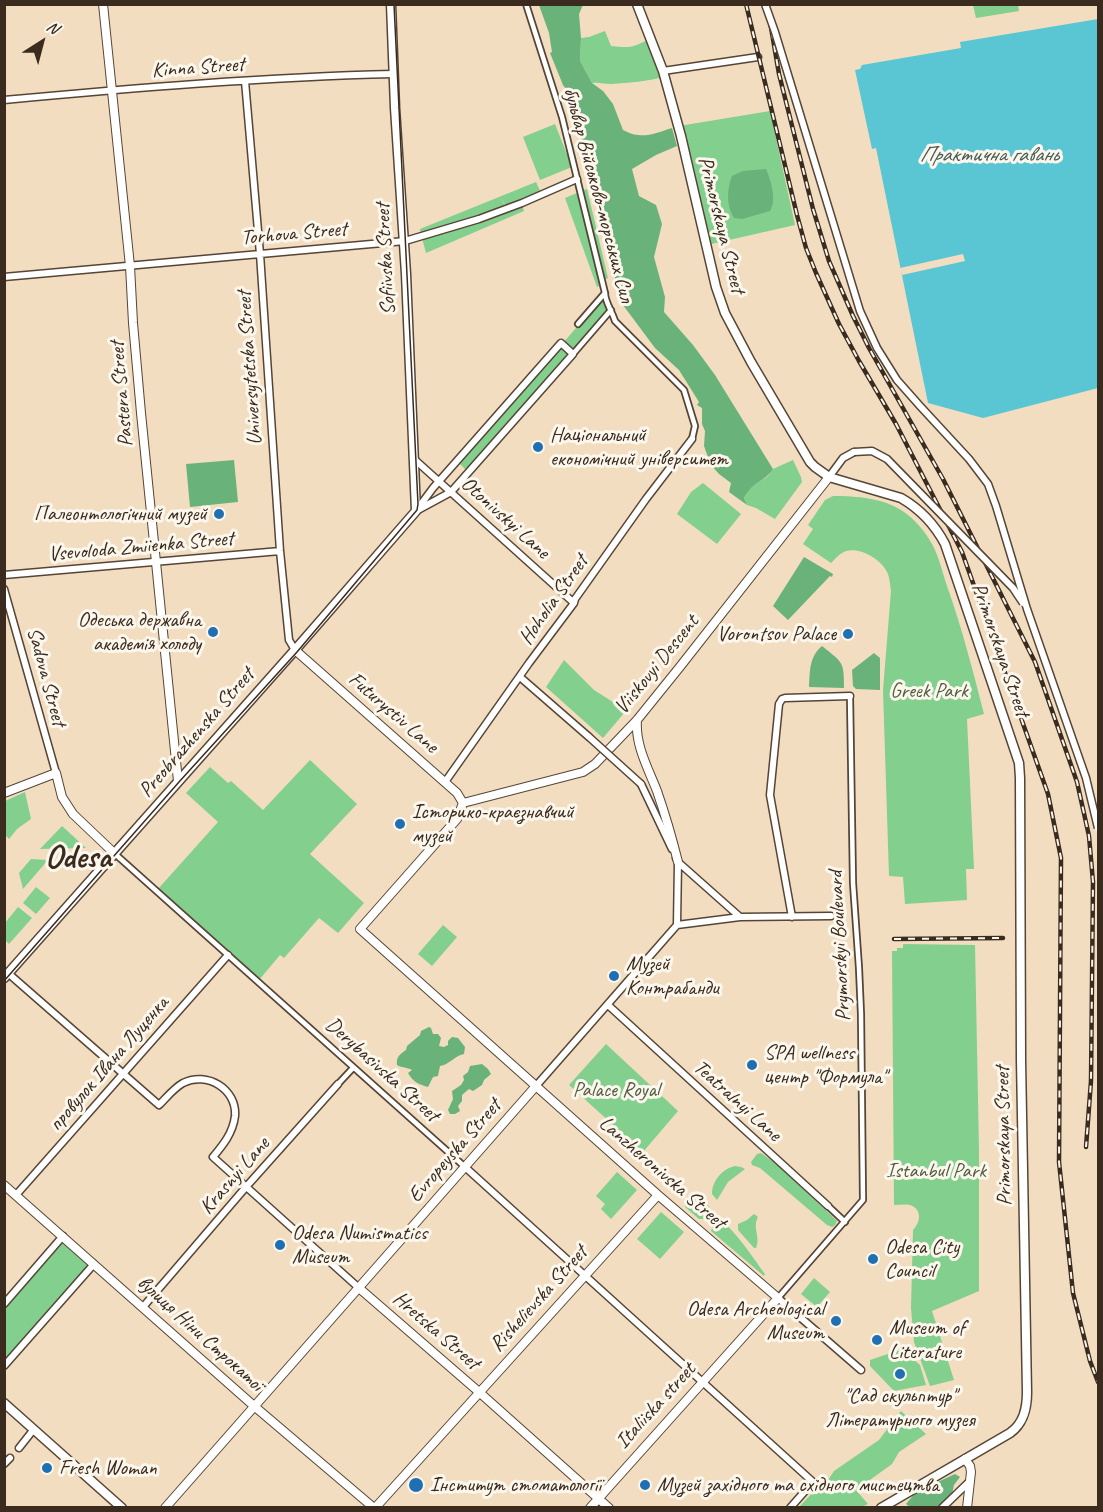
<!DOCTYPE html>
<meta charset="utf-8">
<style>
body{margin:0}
#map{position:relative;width:1103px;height:1512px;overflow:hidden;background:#f2ddc0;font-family:Caveat,sans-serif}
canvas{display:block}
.frame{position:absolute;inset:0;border:6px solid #3b2a1e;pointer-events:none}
.north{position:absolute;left:12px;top:12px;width:60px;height:60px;-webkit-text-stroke:4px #fbf7ec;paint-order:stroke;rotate:36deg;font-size:16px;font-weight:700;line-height:24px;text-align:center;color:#3b2a1e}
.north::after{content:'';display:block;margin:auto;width:21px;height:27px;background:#3b2a1e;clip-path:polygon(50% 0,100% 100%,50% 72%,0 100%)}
</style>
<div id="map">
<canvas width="1103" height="1512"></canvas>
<div class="frame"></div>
<div class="north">N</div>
</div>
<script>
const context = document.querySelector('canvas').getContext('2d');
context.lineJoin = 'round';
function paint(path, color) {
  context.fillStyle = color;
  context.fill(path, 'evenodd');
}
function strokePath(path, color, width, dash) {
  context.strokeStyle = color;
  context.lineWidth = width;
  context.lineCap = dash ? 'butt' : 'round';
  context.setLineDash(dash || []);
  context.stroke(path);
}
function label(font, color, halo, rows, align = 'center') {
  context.font = font + ' Caveat,sans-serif';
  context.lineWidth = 6;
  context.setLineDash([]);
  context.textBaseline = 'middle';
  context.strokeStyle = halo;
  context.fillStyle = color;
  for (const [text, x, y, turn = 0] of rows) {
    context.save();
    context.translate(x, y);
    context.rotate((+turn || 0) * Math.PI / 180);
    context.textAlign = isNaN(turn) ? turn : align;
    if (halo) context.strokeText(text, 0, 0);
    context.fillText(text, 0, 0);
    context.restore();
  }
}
const green = new Path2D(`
 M973 5H1018L1019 11 976 18Z
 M605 31 611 46C631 48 631 48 650 39L664 77C647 81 630 83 611 84 605 84 599 82 592 83L580 61 581 38 589 37Z
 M770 111 795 225 707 245 679 126Z
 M555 124 572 167 540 180 523 137Z
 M536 182 541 193 507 208 501 198 506 208 421 236 420 229Z
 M587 189 608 278 604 280 581 191Z
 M577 193 601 285 597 287 565 198Z
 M522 205 524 211 426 253 422 238Z
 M602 298 608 312 572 351 563 343Z
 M561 346 570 353 467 471 458 462Z
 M793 460 801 477 802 482 775 519 756 508 747 505 744 498 747 491 753 485 767 477 773 469Z
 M703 483 741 514 717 544 677 514 691 492Z
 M833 496C857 496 884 498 904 512 914 519 923 529 929 539 938 552 942 571 947 586 962 628 973 671 984 714L967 719 974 869H966L967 900 905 904 903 877 889 876 883 690 891 591C890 585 890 578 887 572 881 559 860 547 846 551 840 553 835 559 831 563L803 544 813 529 808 525 825 500Z
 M564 660 594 690 616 704 625 712 603 738 546 687Z
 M310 760 357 804 310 854 364 903 338 933 319 918 284 958 280 955 259 980 158 889 218 822 186 793 210 767 228 783 231 781 263 810Z
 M25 792 31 819 17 829 9 839 5 835V801Z
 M62 826 86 848 40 849Z
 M31 859 48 860 23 889 19 873Z
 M36 887 50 898 36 914 23 903Z
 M18 907 32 918 9 944 5 940V923Z
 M443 925 457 937 432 966 418 954Z
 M903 944 975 945 979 1150V1291L932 1311 954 1380 930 1386 914 1342 911 1308 913 1230C921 1222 922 1209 910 1205 905 1204 899 1205 894 1205L892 951H897V948H903Z
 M606 1044 678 1111 643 1152 569 1085Z
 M761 1153 775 1163 831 1215 837 1221 835 1225 832 1227 827 1225 760 1168 752 1165 751 1162 757 1154Z
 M735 1166 741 1167 745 1169 728 1182 717 1200 712 1194C712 1181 722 1169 735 1166Z
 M617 1172 637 1190 611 1219 601 1209 605 1204 596 1196Z
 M690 1195C699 1195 708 1205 713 1212L711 1217 708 1219H699L685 1207 684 1200Z
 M661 1212 684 1232 660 1259 637 1239Z
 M754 1214 758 1217C752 1228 761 1237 756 1248H754L738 1230V1224L747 1220Z
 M719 1220C731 1224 756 1262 765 1274L764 1276 711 1231 713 1225Z
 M63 1238 93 1264 5 1364V1307Z
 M814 1278 830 1292 817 1307 801 1294Z
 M903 1349 905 1352 920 1365 926 1385 894 1391 870 1366V1360Z
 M901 1411 926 1434 899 1452 892 1464 856 1490 868 1504 862 1507H799L817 1488 824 1486 834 1471 879 1440Z`);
const forest = new Path2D(`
 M539 5H583L579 14 581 38 580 61 592 83 603 91 613 104 623 130C642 140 653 134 672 128L677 146 656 155 632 169 639 196 656 205 662 224 654 257 665 297 664 312 693 345 715 375 773 469C765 482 752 481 744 498L747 505 729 492 731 483 719 474 711 465 704 446 705 431 702 424V408L697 405 699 402 679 370 655 348 620 301 594 185 569 93 563 85 550 53 552 52 549 33Z
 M766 169C771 181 777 199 770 211L742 219 734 218C726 206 727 189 732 176L743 171Z
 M234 460 238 502 190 507 186 464Z
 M804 557 833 574 832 577 830 576 788 620 773 606Z
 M822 646C843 663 844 661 844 688L809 687C810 671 809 657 822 646Z
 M874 653 880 658V690L856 689 853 686 852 670Z
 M429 1027 431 1028 433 1034H438L441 1038 439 1046 444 1047 448 1045V1041L452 1037 458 1038 465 1047 464 1054C454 1056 449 1065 440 1066L438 1076 433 1077 428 1087C418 1084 413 1082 408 1073L412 1070C407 1067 402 1068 397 1065 396 1057 400 1054 406 1050L407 1046 420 1035 421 1031Z
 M482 1064 488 1069 491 1074 484 1080 482 1085 473 1091 469 1089 462 1095V1101L458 1106 460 1111 455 1114H450L448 1110 453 1099 452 1091 461 1085 464 1080 463 1076 468 1072 470 1066Z
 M955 1474 960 1477 954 1485 952 1494 939 1507H910L906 1504 916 1492Z`);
const water = new Path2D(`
 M1098 19V388L983 418 928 403 876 148 872 149 855 70 860 69 862 65 961 48 960 42Z`);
const pier = new Path2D(`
 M963 254 965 261 902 275 900 268Z`);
const pedestrian = new Path2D(`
 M526 4 562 117 605 293C605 302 612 311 615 321L684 390 695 426 692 439
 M578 324 605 293
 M573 354 611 310
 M114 853 465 1167
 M338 1084 353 1068
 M828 1206 845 1222
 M778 1298 863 1200 861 1014 859 968 853 883 850 696`);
const minor = new Path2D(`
 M663 71 758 57
 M245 81 260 254 280 551 289 640 295 650
 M4 100C134 88 264 77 394 74
 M4 277 405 241 479 219 522 203 577 179
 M561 343 573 354 451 492 416 511 433 488Z
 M414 459 574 603
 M829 477 843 458 854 452
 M4 575 280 551
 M4 589 56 773
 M520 677 589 737
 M445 782 529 663 574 603 575 599 646 499 692 439
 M641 784 672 849
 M676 858 678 862 740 917 677 925
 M740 917 831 916
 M792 917 770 795 779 704 782 699 785 698 850 696
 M677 925 678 862
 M9 974 159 1105C167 1097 174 1088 183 1083 207 1071 237 1089 235 1116 233 1133 223 1145 213 1157L359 1288
 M608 1005 828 1206
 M536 1086 677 925
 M465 1167 813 1482 790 1508
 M16 1195 228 955
 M778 1298 861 1370
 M4 1304 63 1236
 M143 1307 246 1187 338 1084
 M4 1366 94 1264
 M19 1448 34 1429
 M4 1464 10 1458
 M942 1508 970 1481`);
const tertiary = new Path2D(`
 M103 4 130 266 133 323 141 413 178 781
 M295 650 457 793 463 803
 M637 720C635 745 648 768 657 791 665 814 672 838 678 862
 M4 793 56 773 62 797 73 814 114 853
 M463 803 457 819 360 929 658 1195 778 1298 590 1508
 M463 803 583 772 595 764 637 720 679 668 829 477
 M4 1185 254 1406 374 1508
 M359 1288 479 1392 609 1508
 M965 1459 970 1466 971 1472 967 1508
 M165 1508 536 1086
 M375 1508 658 1195`);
const secondary = new Path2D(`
 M637 4 663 71 681 136 716 287 725 313 751 362 810 462 815 467 829 477 901 498C920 509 935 525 945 544L1019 763 1020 778 1021 1060 1027 1392C1027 1408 1024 1423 1010 1433L881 1508
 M4 978 295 650 416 511 406 274 395 108 391 4
 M4 1403 122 1508`);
const tram = new Path2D(`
 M4 981 179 782 297 652 417 510 418 504 394 4`);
const rail = new Path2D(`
 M746 4 797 215 806 248 816 273 839 324 859 361 896 424 962 552 1048 794 1061 858 1059 1162 1073 1293 1090 1361 1098 1382
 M767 4 779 74 813 209 829 261 853 316 869 348 943 479 1035 662 1077 782 1089 836 1093 882 1091 1081 1086 1147
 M894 939 1003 938`);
const minorBridge = new Path2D(`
 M765 4 775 32 860 311 877 348 897 380 920 406 969 459 988 484 996 506 1027 609 1086 778 1098 828
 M854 452 872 451 887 459 1013 588 1023 603
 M589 737 641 784`);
const markers = [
 [538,447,6,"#1f6fb2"],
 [219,514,6,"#1f6fb2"],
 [213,632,6,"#1f6fb2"],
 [848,634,6,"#1f6fb2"],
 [400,824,6,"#1f6fb2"],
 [614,976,6,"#1f6fb2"],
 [752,1065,6,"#1f6fb2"],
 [280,1245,6,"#1f6fb2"],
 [873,1259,6,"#1f6fb2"],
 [836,1321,6,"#1f6fb2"],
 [877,1340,6,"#1f6fb2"],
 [900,1374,6,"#1f6fb2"],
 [47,1468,6,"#1f6fb2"],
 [416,1485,8,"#1f6fb2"],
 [645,1485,6,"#1f6fb2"]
];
const streetNames = [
 ["Kinna Street",198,68,-4],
 ["бульвар Військово-морських Сил",598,195,75],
 ["Primorskaya Street",721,225,76],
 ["Torhova Street",294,234,-5],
 ["Sofiivska Street",386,259,-93],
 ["Universytetska Street",250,368,-94],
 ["Pastera Street",122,394,-95],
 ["Otonivskyi Lane",505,518,42],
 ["Vsevoloda Zmiienka Street",141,547,-5],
 ["Hoholia Street",554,600,-55],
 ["Primorskaya Street",1000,650,71],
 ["Viiskovyi Descent",657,665,-51],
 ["Sadova Street",46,677,75],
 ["Futurystiv Lane",393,713,41],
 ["Preobrazhenska Street",197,733,-49],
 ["Prymorskyi Boulevard",840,946,-93],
 ["провулок Івана Луценка",109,1064,-49],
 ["Derybasivska Street",382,1070,42],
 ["Teatralnyi Lane",737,1101,42],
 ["Primorskaya Street",1004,1136,-91],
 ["Evropeyska Street",455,1151,-49],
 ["Lanzheronivska Street",662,1173,41],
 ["Krasnyi Lane",235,1176,-49],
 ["Rishelievska Street",539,1299,-48],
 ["Hretska Street",436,1331,41],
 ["вулиця Ніни Строкатої",200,1334,42],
 ["Italiiska street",656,1406,-48]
];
const poiNames = [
 ["Національний",550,435],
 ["економічний університет",550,459],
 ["Палеонтологічний музей",207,514,"right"],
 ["Одеська державна",201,620,"right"],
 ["академія холоду",201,644,"right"],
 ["Vorontsov Palace",836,634,"right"],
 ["Історико-краєзнавчий",412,812],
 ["музей",412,836],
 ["Музей",626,964],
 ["Контрабанди",626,988],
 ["SPA wellness",764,1053],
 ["центр \"Формула\"",764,1077],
 ["Odesa Numismatics",292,1233],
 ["Museum",292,1257],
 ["Odesa City",885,1247],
 ["Council",885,1271],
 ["Odesa Archeological",824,1309,"right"],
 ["Museum",824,1333,"right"],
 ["Museum of",889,1328],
 ["Literature",889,1352],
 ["\"Сад скульптур\"",900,1396,"center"],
 ["Літературного музея",900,1420,"center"],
 ["Fresh Woman",59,1468],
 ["Інститут стоматології",430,1485],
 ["Музей західного та східного мистецтва",657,1485]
];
const parkNames = [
 ["Greek Park",929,691],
 ["Palace Royal",616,1090],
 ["Istanbul Park",936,1171]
];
const waterNames = [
 ["Практична гавань",989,155]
];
const townNames = [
 ["Odesa",78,858]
];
paint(green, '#82cf8e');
paint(forest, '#69b279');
paint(water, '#5ac6d3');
paint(pier, '#f2ddc0');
strokePath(pedestrian, '#564536', 8);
strokePath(minor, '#564536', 9);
strokePath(tertiary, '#564536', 10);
strokePath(secondary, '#564536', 11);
strokePath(pedestrian, '#fff', 4.5);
strokePath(minor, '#fff', 6);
strokePath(tertiary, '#fff', 8);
strokePath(secondary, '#fff', 8);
strokePath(tram, '#3b2a1e', 1.5);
strokePath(rail, '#3b2a1e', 4.5);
strokePath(rail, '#fbf7ec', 2, [7]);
strokePath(minorBridge, '#564536', 9, []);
strokePath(minorBridge, '#fff', 6);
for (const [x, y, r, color] of markers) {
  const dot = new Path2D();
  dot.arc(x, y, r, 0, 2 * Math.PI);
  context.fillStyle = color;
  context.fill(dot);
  strokePath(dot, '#fbf7ec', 2);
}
label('21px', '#3b2a1e', '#fbf7ec', streetNames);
label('21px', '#3b2a1e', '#fbf7ec', poiNames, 'left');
label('21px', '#505c40', '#fbf7ec', parkNames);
label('italic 22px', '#445954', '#fbf7ec', waterNames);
label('bold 33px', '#3b2a1e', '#fbf7ec', townNames);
</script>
